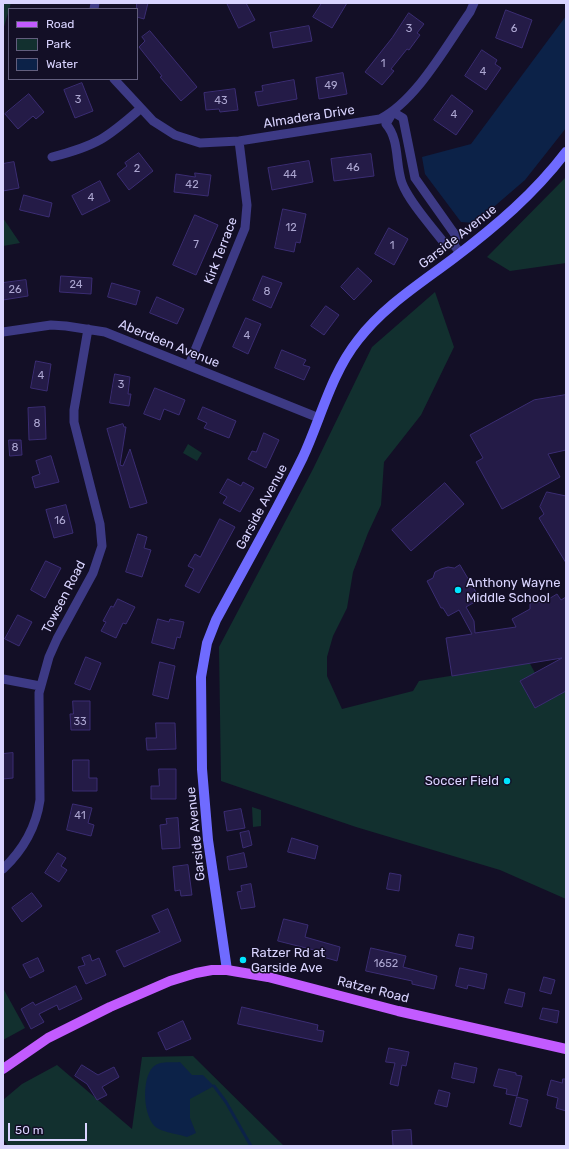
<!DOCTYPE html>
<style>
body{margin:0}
#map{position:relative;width:569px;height:1149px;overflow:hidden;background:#130f26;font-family:Rubik,sans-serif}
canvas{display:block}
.frame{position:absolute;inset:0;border:4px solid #d9d4ff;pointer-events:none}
.legend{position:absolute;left:8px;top:8px;width:130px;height:72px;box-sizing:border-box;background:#130f26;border:1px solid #625e7d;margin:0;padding:5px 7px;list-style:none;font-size:12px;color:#d9d4ff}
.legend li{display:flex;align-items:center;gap:8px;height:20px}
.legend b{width:20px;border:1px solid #625e7d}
.scale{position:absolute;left:8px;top:1123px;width:79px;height:18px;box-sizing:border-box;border:2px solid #d9d4ff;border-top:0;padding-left:5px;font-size:12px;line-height:14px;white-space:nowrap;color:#d9d4ff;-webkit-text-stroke:3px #130f26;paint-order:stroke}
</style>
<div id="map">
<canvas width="569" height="1149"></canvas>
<div class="frame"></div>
<ul class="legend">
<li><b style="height:5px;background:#c25bff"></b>Road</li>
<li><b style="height:11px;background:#12302f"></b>Park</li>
<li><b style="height:11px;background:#0c2248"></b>Water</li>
</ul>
<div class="scale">50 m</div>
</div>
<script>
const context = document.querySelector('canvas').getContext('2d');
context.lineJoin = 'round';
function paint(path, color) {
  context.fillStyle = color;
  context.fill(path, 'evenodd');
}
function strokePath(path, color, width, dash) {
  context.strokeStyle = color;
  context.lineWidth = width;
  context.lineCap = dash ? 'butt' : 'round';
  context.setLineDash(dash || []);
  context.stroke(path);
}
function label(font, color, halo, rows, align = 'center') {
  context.font = font + ' Rubik,sans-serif';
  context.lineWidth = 3;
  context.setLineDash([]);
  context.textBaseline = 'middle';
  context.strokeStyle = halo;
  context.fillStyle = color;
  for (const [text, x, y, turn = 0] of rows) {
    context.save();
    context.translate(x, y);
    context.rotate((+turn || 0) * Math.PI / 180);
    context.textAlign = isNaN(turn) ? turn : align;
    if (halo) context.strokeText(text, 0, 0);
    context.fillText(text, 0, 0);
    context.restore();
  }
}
const green = new Path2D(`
 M3 3H11L3 30Z
 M566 177V263L510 271 487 257Z
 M3 218 20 243 3 246Z
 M435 292 454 347 421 415 384 462 381 505 368 533 353 572 347 608 333 636 327 657V676L342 709 413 691 419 681 518 665 528 660 535 673 520 681 535 708 566 691V899L500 870 356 827 221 781 219 647 313 469 372 347Z
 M188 444 202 453 197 461 183 453Z
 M252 807 261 810V826L253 827Z
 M3 988 25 1028 3 1040Z
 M193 1056 284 1146H8L3 1139V1100L22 1084 57 1065 132 1129 142 1057Z`);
const water = new Path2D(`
 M566 16V128L525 180 475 223 461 222 425 174 422 157 471 144Z
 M180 1062 192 1075H203L214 1086 190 1099V1118L196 1133 187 1137C179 1134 165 1133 157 1128 143 1119 141 1079 153 1067 160 1060 171 1063 180 1062Z`);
const stream = new Path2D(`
 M214 1086 226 1102 251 1146`);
const building = new Path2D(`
 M137 3H148L144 19 137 17Z
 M227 3H246L255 20 239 28Z
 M322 3H347L332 28 313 17Z
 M506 10 532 20 522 48 496 38Z
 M409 13 424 24 417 33 420 35 409 50 407 49 391 69 394 71 382 85 365 72 392 38Z
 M309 26 312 41 273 48 270 33Z
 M150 31 197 87 181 101 160 77 162 76 139 47 145 41 142 37Z
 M482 50 497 60 495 64 501 68 486 90 465 76Z
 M343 73 347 94 319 99 316 78Z
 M294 80 297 99 258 106 255 92 263 91 262 86Z
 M82 83 93 111 75 118 64 90Z
 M235 89 238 110 220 112 219 109 206 110 204 93Z
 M29 94 44 112 36 119 33 116 18 129 5 114Z
 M452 95 473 111 456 135 434 120Z
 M139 153 153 171 129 190 117 174 127 166 125 163Z
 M371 154 374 176 334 181 331 159Z
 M309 161 313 182 272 190 268 168Z
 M14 162 19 188 3 191V164Z
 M195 173 211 175 208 196 174 192 176 174 195 177Z
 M100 181 110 201 82 215 72 196Z
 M24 195 52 203 49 217 20 210Z
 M283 209 306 214 300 243 296 242 294 252 275 248Z
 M195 215 218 225 196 275 173 265Z
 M389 228 408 239 394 265 375 254Z
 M358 268 372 281 354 300 341 287Z
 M61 276 92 278 91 294 60 292Z
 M263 276 282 283 271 308 253 300Z
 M26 280 28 296 3 300V283Z
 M112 283 140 291 136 305 108 297Z
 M157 297 184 309 177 324 150 313Z
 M326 306 339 315 324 335 311 326Z
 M246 318 261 324 248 354 233 347Z
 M282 350 306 360 303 365 310 367 304 380 275 368Z
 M36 361 51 364 47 391 31 388Z
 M115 374 130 377 128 394H131L129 406 110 403Z
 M155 388 185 400 179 415 164 409 160 420 144 414Z
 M566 395V450L548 454 560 477 502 509 476 462 483 458 470 435 534 400Z
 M45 407 46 439 29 440 28 408Z
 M203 407 236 421 229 438 204 428 207 423 198 419Z
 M123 424 124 427H126L120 465 123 466 130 449 147 503 130 508 107 429Z
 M264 433 279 440 266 468 248 459 252 451 256 452Z
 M9 440H21L22 455 10 456Z
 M51 456 59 482 35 488 32 477 40 474 36 461Z
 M228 479 241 486 243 482 254 488 240 512 223 503 227 497 220 493Z
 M445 483 464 504 411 551 392 530Z
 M547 492 566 496V563L539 518 544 514 540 507Z
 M66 505 73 533 54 538 46 510Z
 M220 519 235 527 199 593 185 586 194 569 188 566 195 554 200 557Z
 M138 534 147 537 144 548 151 550 142 577 126 572Z
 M46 561 61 568 45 598 31 590Z
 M460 565 480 599 466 607 474 621 475 633 516 627 512 619 530 609V604L534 601 542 603 557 594 561 600 566 597V691L535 708 520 681 562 658 452 676 446 638 472 634 459 610 448 616 443 608H441L427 581 433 578 435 572 441 569 448 567 454 568Z
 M118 599 135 607 126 624 123 623 116 638 101 631 106 622 103 621 111 606 113 607Z
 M18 615 32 622 19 646 5 639Z
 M158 619 169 622 170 619 184 622 180 638 177 637 174 649 152 643Z
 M86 657 101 663 90 690 75 684Z
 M160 662 175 666 168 699 153 695Z
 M73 701H90V730H71L70 714H73Z
 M156 723H175L176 749 147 750 146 738H156Z
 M13 753V778L3 779V754Z
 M73 760H89V778H97V791H73Z
 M159 769H176V799H151V786H159Z
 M73 804 92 808 88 823 94 825 91 836 67 830Z
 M241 809 245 828 227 831 224 812Z
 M178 818 180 848 162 849 160 825 167 824 166 819Z
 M249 831 252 845 243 848 240 833Z
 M292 838 318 846 315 859 288 852Z
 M58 853 66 858 61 866 67 870 59 882 45 873Z
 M244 853 247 867 229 870 227 857Z
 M188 865 192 895 181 896 180 890 175 891 173 867Z
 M390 873 401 875 399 891 387 889Z
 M251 884 255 907 241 909 237 892 242 891 241 886Z
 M32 893 42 906 22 922 12 908Z
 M168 909 181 941 124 967 116 951 160 932 152 916Z
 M284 919 308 925 305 937 340 947 337 961 313 954 314 950 278 941Z
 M459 934 474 937 472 949 456 946Z
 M371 948 406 956 403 967 437 976 434 989 412 984V981L366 971Z
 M90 955 92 961 99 958 106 975 86 984 78 967 85 965 82 958Z
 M38 958 44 971 30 978 23 965Z
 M460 968 487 974 484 989 468 985 467 989 456 986Z
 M544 977 555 980 551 994 540 991Z
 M76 986 82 999 59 1010 57 1005 39 1014 44 1022 31 1029 21 1009 33 1002 35 1005Z
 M509 989 525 993 522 1007 505 1003Z
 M242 1007 318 1025 317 1030 324 1031 322 1042 238 1024Z
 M543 1008 559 1011 557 1023 540 1019Z
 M183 1021 191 1039 166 1050 158 1033Z
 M389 1048 409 1052 406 1066 402 1065 398 1086 390 1084 395 1063 386 1062Z
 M455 1063 477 1068 474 1083 452 1078Z
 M82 1065 98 1075 114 1067 119 1077 102 1087 107 1095 97 1100 87 1084 75 1076Z
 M499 1069 516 1073V1075L522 1076 517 1096 506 1094 507 1089 494 1086Z
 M563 1079H566V1111L556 1108 558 1098 547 1095 551 1080 562 1083Z
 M439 1090 450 1093 447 1107 435 1104Z
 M517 1097 528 1100 521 1127 510 1124Z
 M411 1130 412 1146H393L392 1131Z`);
const street = new Path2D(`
 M94 9 95 3
 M114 79 153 121 175 135 200 143 239 141 380 119C417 100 446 46 470 12L474 3
 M52 157C96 146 107 138 140 109
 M454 245 456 236 415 178 403 118 393 112 386 124C400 140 395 164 402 183 409 202 433 228 445 244L454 245 460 253
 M3 332 51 325 66 326 105 332 319 418
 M189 365 245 228 247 205 239 141
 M3 679 40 686
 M3 869C23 850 36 828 40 800L39 693 49 657 57 639 93 573 102 546 100 524 74 422V410L88 329`);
const secondary = new Path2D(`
 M227 970 208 840 202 769 201 677 207 643 216 620C245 566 276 512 303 457 321 418 331 374 358 340 384 306 421 283 454 258 496 226 534 194 566 152`);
const primary = new Path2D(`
 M3 1069 48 1038 110 1007 170 981 196 973 212 970H227L268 977 398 1011 566 1049`);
const markers = [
 [458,590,4,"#00e5ff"],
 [507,781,4,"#00e5ff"],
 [243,960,4,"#00e5ff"]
];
const numberNames = [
 ["3",409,29],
 ["6",514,29],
 ["1",383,64],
 ["4",483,72],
 ["49",331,86],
 ["3",78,100],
 ["43",221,101],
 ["4",454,115],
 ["46",353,168],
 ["2",137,169],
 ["44",290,175],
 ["42",192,185],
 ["4",91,198],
 ["12",291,228],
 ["7",196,245],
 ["1",392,246],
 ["24",76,285],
 ["26",15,290],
 ["8",267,292],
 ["4",247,336],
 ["4",41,376],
 ["3",121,385],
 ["8",37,424],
 ["8",15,448],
 ["16",60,521],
 ["33",80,722],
 ["41",80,816],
 ["1652",386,964]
];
const streetNames = [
 ["Almadera Drive",309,117,-9],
 ["Garside Avenue",458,237,-38],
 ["Kirk Terrace",221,251,-69],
 ["Aberdeen Avenue",169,344,22],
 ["Garside Avenue",262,507,-62],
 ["Towsen Road",64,597,-63],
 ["Garside Avenue",196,834,-96],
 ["Ratzer Road",373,990,14]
];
const poiNames = [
 ["Anthony Wayne",466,583],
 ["Middle School",466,598],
 ["Soccer Field",499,781,"right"],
 ["Ratzer Rd at",251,953],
 ["Garside Ave",251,968]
];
paint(green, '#12302f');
paint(water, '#0c2248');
strokePath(stream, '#0c2248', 3);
paint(building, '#241b47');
strokePath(building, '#3b2d73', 1);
strokePath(street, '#3d3a85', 9);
strokePath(secondary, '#6f6bff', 10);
strokePath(primary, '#c25bff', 10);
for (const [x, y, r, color] of markers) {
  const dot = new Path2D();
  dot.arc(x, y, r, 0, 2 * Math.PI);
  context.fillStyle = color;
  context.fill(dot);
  strokePath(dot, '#130f26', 1.5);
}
label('11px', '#aca6d1', null, numberNames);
label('13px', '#d9d4ff', '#130f26', streetNames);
label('13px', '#d9d4ff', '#130f26', poiNames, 'left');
</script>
